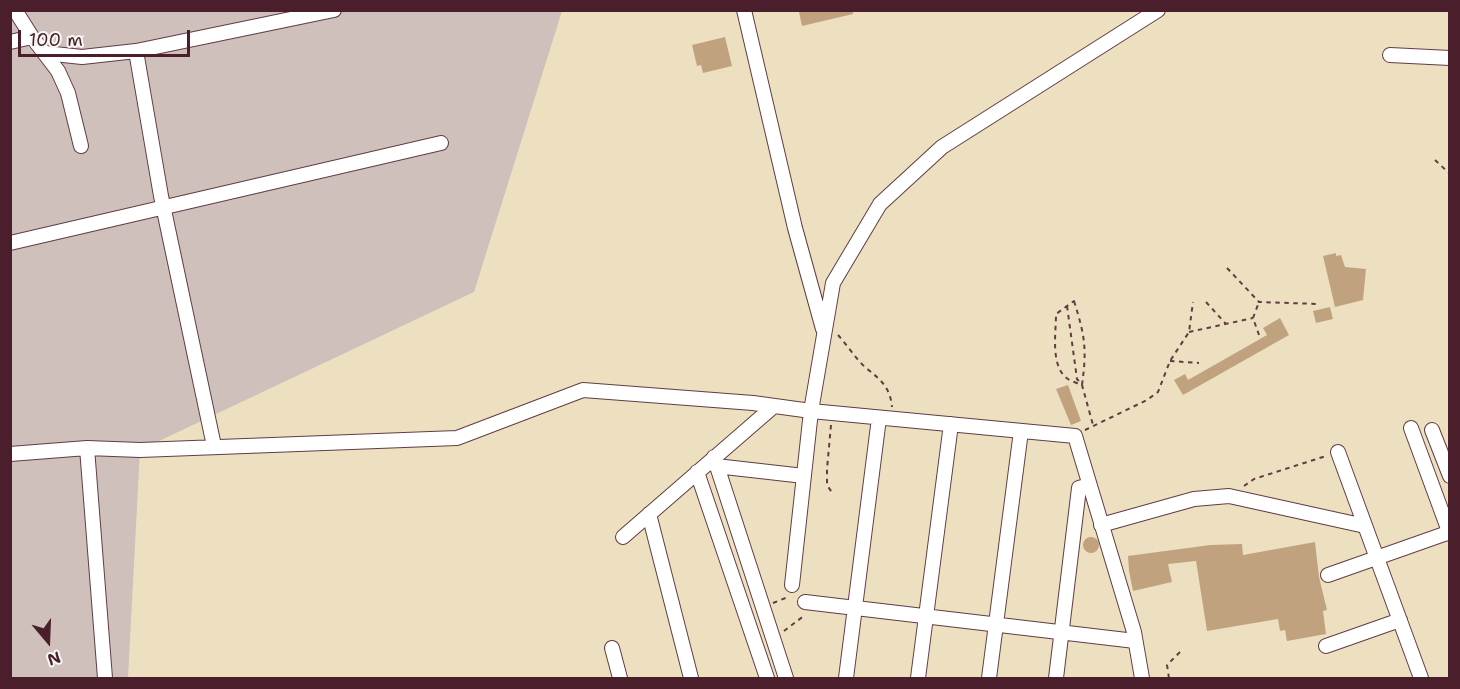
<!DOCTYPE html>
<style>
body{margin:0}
#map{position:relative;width:1460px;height:689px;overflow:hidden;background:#ede0c1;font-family:"Shantell Sans",sans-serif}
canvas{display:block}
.frame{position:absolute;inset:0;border:12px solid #4a1f2b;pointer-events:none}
.north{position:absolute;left:18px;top:611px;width:60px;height:60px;-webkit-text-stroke:4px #f6f6f2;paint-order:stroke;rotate:161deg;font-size:16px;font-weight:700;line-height:24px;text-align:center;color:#4a1f2b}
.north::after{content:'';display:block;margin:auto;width:21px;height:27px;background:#4a1f2b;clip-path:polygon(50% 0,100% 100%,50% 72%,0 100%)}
.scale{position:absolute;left:18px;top:30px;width:172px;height:27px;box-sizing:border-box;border:3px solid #4a1f2b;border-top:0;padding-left:8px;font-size:18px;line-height:21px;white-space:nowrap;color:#4a1f2b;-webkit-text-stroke:4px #f6f6f2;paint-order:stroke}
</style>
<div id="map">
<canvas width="1460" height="689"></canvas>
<div class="frame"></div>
<div class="north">N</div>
<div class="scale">100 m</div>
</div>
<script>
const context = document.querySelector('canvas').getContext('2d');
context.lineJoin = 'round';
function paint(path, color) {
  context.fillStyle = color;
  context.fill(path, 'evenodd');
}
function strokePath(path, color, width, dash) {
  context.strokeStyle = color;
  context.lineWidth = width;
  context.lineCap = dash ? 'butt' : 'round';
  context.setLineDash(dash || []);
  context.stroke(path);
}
const industrial = new Path2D(`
 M10 11H562L474 292 140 450 128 678H11Z`);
const building = new Path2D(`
 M807 10H853V14L802 26 799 12Z
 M725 37 732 66 703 73 701 65 697 66 692 45Z
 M1336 253V256L1341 255 1345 267 1366 269 1363 300 1335 307 1323 256Z
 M1330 307 1333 319 1316 323 1313 311Z
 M1280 318 1289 335 1183 395 1174 380 1185 374 1188 380 1267 335 1263 328Z
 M1068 385 1081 421 1071 425 1056 389Z
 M1083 545a8 8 0 1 1 16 0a8 8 0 1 1-16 0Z
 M1315 542 1319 577 1327 610 1323 611 1326 634 1287 641 1285 630 1280 631 1278 619 1207 631 1196 561 1168 564 1172 582 1133 591 1129 571 1128 556 1210 545 1242 544 1243 555Z`);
const path = new Path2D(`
 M1435 160 1450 174
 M1227 268 1259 302 1319 304
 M1074 301C1085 336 1087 349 1082 385 1078 383 1072 382 1068 379 1050 367 1056 334 1056 314Z
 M1206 302 1226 324
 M1067 306 1077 379 1082 385 1093 425
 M1189 332 1253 318
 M838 335C847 345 856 359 866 368 881 380 890 387 892 407
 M1259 335 1253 318 1259 302
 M1170 361 1199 363
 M831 425 827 469V485L833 494
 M1085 430 1147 400 1158 392 1170 361 1189 332 1193 302
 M1244 486 1254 479 1326 456
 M773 603 788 597
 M784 631 805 615
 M1169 678 1167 665 1180 652`);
const street = new Path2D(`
 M15 10 32 37 58 71 68 93 81 146
 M744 10 795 228 823 329
 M10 42 32 37
 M45 53 82 57 136 51
 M1390 55 1450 58
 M10 243 441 143
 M1411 428 1450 534
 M1432 430 1450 476
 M214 446 161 196 136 51 334 10
 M87 448 105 678
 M1338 452 1421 678
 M10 454 87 448 140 450 457 438 583 390 753 403 811 411 1075 436 1134 632 1142 678
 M714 457 786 678
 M716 466 804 476
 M697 472 767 678
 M649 514 691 678
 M1101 525 1194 499 1229 496 1365 526
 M623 537 774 406
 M1328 575 1450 532
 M792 585 811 411 833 283 880 204 942 147 1158 10
 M805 602 1135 641
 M1326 646 1400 620
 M612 648 620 678
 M846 678 879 418
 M918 678 951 424
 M989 678 1021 431
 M1056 678 1079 488 1089 485`);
paint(industrial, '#cfc0bb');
paint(building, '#c1a27e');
strokePath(street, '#623c42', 16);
strokePath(path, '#623c42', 2, [4.5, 4.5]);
strokePath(street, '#fff', 14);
</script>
